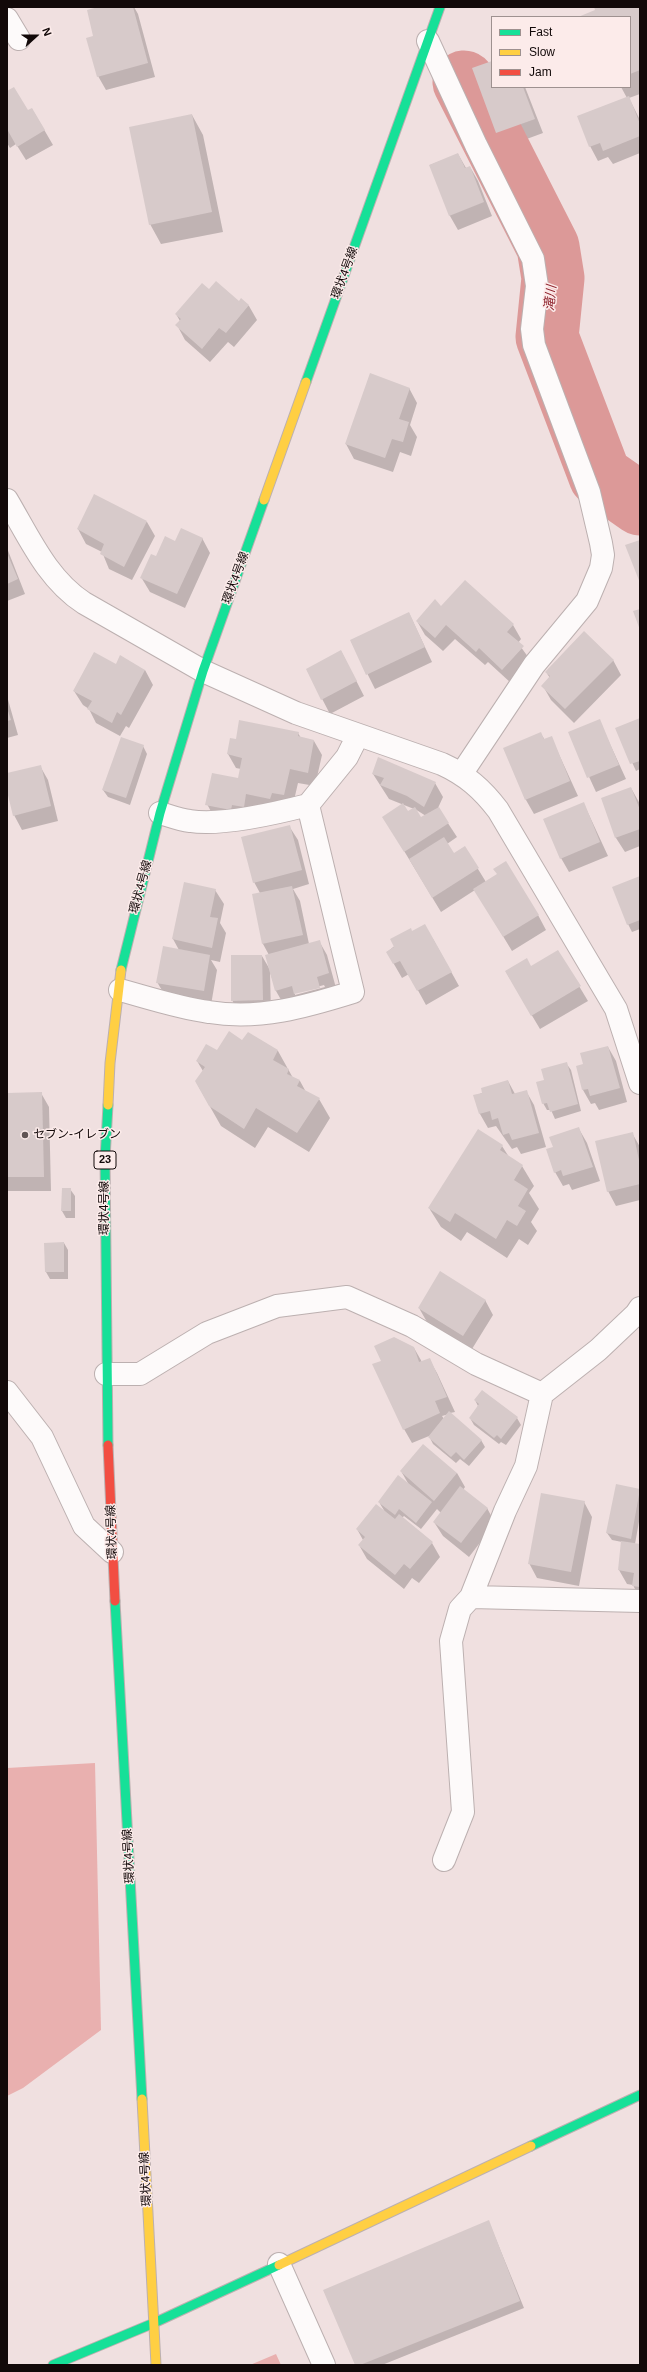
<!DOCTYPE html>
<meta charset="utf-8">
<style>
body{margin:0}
#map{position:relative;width:647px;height:2372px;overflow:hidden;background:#f0e0e0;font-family:Arial,sans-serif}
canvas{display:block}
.frame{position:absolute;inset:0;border:8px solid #120909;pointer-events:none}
.legend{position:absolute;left:491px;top:16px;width:140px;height:72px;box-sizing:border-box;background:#fcebea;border:1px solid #9e9190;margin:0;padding:5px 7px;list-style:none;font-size:12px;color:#120909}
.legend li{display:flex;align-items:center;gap:8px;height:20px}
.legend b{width:20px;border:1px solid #9e9190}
.north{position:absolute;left:16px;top:16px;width:40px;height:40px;-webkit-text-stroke:3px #fcebea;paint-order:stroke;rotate:69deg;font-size:11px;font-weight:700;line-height:16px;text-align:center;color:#120909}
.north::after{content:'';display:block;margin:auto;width:14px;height:18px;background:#120909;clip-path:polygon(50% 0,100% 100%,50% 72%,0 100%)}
</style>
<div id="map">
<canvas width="647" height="2372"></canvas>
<div class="frame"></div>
<ul class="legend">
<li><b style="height:5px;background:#16e098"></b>Fast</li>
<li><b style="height:5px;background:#ffcf43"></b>Slow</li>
<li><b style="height:5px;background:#f24e42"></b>Jam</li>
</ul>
<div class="north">N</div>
</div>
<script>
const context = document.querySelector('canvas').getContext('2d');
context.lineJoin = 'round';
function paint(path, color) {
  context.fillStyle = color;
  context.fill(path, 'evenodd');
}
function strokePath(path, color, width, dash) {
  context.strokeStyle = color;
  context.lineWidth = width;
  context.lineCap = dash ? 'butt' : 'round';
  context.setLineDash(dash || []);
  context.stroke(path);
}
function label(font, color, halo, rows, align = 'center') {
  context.font = font + ' Arial,"Noto Sans JP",sans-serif';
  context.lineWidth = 3;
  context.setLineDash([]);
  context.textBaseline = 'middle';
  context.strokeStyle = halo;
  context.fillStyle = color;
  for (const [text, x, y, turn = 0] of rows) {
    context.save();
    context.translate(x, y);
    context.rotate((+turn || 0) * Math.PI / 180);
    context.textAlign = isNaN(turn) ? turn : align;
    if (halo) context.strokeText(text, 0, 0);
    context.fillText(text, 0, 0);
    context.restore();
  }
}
const forest = new Path2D(`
 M95 1763 101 2030 23 2088 7 2096V1768Z
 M276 2354 281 2365H250Z`);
const shadow = new Path2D(`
 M102 7H134L138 14 155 77 106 90 98 76 95 37Z
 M595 7H640V94L629 98 640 120V153L613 164 608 157 598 161 590 146 627 98 621 87H630V17H581L596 11Z
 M492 62V87H525L543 133 505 147 497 133 473 69Z
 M7 92 27 112 32 109 53 145 26 160 16 144 10 148 7 143Z
 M192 115 203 135 223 232 161 244 150 224Z
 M458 154 466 168 470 167 478 181 492 216 458 230 450 216 430 165Z
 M209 290 239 302 241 300 249 306 257 320 234 347 228 342 210 362 185 340 177 325 180 321 176 314Z
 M409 388 417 403 410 425 417 437 411 456 400 452 393 472 354 459 346 444Z
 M147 522 155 536 132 580 109 569 102 552 86 544 78 529Z
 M202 538 210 553 185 608 150 592 141 577 156 557 176 542Z
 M7 548 25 594 7 601Z
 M465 581 513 625 521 639 518 643 531 661 511 683 488 662 485 665 455 639 443 651 425 635 417 621 442 607Z
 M409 613 432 662 375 689 351 641Z
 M341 651 364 696 330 714 307 670Z
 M613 660 621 675 574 723 551 700 543 686 550 678 546 672Z
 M116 665 145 670 153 685 129 728 126 726 120 736 96 723 89 709 83 705 74 691Z
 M7 696 18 735 7 738Z
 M640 719V769L636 771 617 729Z
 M599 720 626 779 596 792 569 733Z
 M298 733 301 738 314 741 322 755 315 786 298 783 292 809 215 819 207 804 239 779 241 769 236 768 228 754 236 740Z
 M541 734 545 740 551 737 578 796 534 814 526 800 505 748Z
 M143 746 147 754 130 805 108 797 103 790Z
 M40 766 48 780 58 821 22 830 14 815 7 787V774Z
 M373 774 435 783 443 797 438 808 457 837 447 844 454 855 465 848 486 882 538 915 546 930 512 951 475 890 441 912 392 831 414 809 389 799ZM415 809 426 816 421 819Z
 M631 788 640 804V846L625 852 616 838 602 799Z
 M584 804 608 856 569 872 561 858Z
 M289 826 298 840 309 884 293 889 300 901 309 944 319 941 327 955 336 988 284 1005 276 991 270 972 271 1014 240 1015 232 1000 262 956 269 968V955L263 944 260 893 254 882ZM324 985 325 987 295 995V993Z
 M640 877V929L632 932 628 924Z
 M215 890 224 904 220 923 226 933 220 962 211 960 217 970 211 1005 166 997 157 982 179 950 173 939Z
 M412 932 433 939 459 986 426 1005 409 974 402 978 387 952Z
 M558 951 588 1001 540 1029 506 972 531 967Z
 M248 1033 278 1051 293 1078 300 1081 306 1092 319 1099 330 1118 309 1152 268 1127 255 1148 221 1126 196 1082 203 1071 197 1061 242 1042Z
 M608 1047 616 1061 627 1102 599 1110 595 1103 591 1104 583 1090 577 1067 585 1065Z
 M566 1063 571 1070 581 1111 555 1119 551 1110H547L543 1103 545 1081Z
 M508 1081 515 1094 526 1091 534 1105 546 1147 521 1154 517 1147 512 1149 496 1126 488 1128 480 1114 475 1096Z
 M41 1093 49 1107 51 1191H7V1094Z
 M579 1129 587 1143 600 1181 572 1190 569 1184 563 1186 555 1172 554 1148Z
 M632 1133 640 1147V1200L616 1206 608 1191Z
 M502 1146 509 1157 522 1166 534 1186 529 1193 539 1209 531 1222 537 1231 528 1245 519 1239 507 1258 467 1232 461 1241 441 1227 429 1208Z
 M63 1189H70L75 1196V1218H66L62 1211Z
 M64 1243 68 1250V1279H50L46 1272Z
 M485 1300 493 1315 472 1349 427 1322 419 1308Z
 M414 1348 422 1362 429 1359 437 1373 455 1412 450 1413 481 1440 485 1447 469 1466 460 1459 456 1463 433 1444 429 1436 412 1443 404 1429ZM449 1414 444 1419 442 1416Z
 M482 1391 517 1418 521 1425 506 1445 501 1442 499 1444 474 1425 470 1418 478 1406 475 1400Z
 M401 1471 457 1473 465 1487 463 1490 487 1508 495 1523 469 1557 443 1536 434 1522 441 1513 437 1509 421 1529 404 1516 402 1518 432 1543 440 1557 419 1583 412 1578 404 1589 367 1559 359 1545 363 1540 357 1529 385 1512 379 1502 409 1485Z
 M639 1490 640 1516 635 1544 640 1545V1599L633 1585 627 1584 619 1570 622 1542 612 1540 607 1533Z
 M584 1502 592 1517 579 1586 537 1578 529 1563Z
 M489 2222 524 2308 382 2365H356Z`);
const river = new Path2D(`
 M464 82 548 247 553 278 547 337 600 476 640 504`);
const building = new Path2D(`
 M98 7H133L148 63 97 77 86 38 93 36 87 10Z
 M594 7H640V70L630 74V17H578L595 10Z
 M492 61V87H523L535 119 496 133 472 68Z
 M14 87 28 110 32 108 45 130 17 147 7 129V91Z
 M629 96 640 124V136L603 151 600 143 589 147 577 116Z
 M192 114 212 212 149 225 129 127Z
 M458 153 465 168 470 166 484 202 449 216 429 165Z
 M216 281 239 301 241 298 249 305 226 333 219 328 202 349 175 325 181 319 175 314 202 283 209 289Z
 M370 373 410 388 399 419 409 422 403 442 392 439 385 458 345 444Z
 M94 494 147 521 124 567 100 554 104 544 77 529Z
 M181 528 203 538 177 594 140 578 151 554 156 556 165 536 175 541Z
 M640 540V583L625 545Z
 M7 553 18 579 7 584Z
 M465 580 514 624 507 632 524 646 502 670 479 648 476 652 446 625 435 638 416 621 435 599 441 606Z
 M640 609V630L633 611Z
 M409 612 425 647 366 675 350 640Z
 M584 631 614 660 565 709 541 686 550 676 545 672Z
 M341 650 357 681 321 700 306 669Z
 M94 652 116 664 120 655 145 670 121 715 117 712 112 723 87 709 92 701 73 691Z
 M7 708 11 720 7 721Z
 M640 718V761L630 764 615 728Z
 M600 719 619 765 587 778 568 732Z
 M239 720 299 732 298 736 314 740 308 773 290 769 284 795 272 793 270 799 246 794 244 807 232 805 231 810 205 805 212 773 238 778 242 758 227 754 230 738 236 739Z
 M541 732 544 739 552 736 570 781 525 800 503 748Z
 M121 737 144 745 126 798 102 790Z
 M378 757 436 782 424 807 407 796 380 785 384 778 372 774Z
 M41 765 51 806 13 816 7 791V773Z
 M631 787 640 810V829L615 838 601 798Z
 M584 802 600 842 560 859 543 819Z
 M403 803 408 811 415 807 421 817 439 807 449 823 404 852 382 817Z
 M290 825 302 870 253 883 241 837Z
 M444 837 454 853 465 846 479 868 432 898 409 859Z
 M506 861 539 915 503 937 473 889 497 874 493 869Z
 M640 876V920L627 925 612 887Z
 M184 882 216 889 210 917 218 918 212 948 172 939Z
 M292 886 303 935 262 944 252 894Z
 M425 924 452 972 417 991 400 961 393 964 386 952 394 947 390 939 411 928 412 931Z
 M320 940 329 973 317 977 320 988 294 994 292 986 275 991 265 955Z
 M163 946 210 955 204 991 156 983Z
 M558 950 581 986 531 1016 505 971 527 958 531 966Z
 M231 955H262L263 1000 231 1001Z
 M229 1031 242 1040 248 1032 278 1050 273 1060 289 1069 287 1074 300 1080 297 1086 320 1098 297 1133 256 1108 244 1129 209 1106 195 1081 205 1067 196 1061 206 1044 217 1050Z
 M608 1046 620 1088 590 1096 588 1089 582 1090 576 1066 583 1064 580 1053Z
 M567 1062 578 1104 550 1112 547 1103 542 1104 536 1082 544 1080 541 1069Z
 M508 1080 512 1094 527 1090 539 1133 512 1140 509 1133 503 1135 498 1118 492 1120 490 1111 479 1114 473 1095 482 1093 481 1088Z
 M42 1092 44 1177H7V1093Z
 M579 1127 593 1167 563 1176 561 1170 554 1173 546 1149 553 1147 549 1137Z
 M478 1129 503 1145 500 1150 523 1165 514 1180 528 1189 518 1206 526 1211 517 1226 507 1220 496 1239 455 1213 450 1222 428 1208Z
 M633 1132 640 1165V1184L607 1192 595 1141Z
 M62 1188H71V1211H61Z
 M64 1242V1272H45L44 1243Z
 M440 1271 486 1300 463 1336 418 1308Z
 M394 1337 414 1347 419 1362 430 1358 447 1397 435 1401 440 1413 403 1430 372 1364 381 1361 374 1346Z
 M482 1390 518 1417 501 1439 497 1435 494 1438 469 1418 479 1404 474 1400Z
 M449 1411 482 1440 464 1460 456 1452 451 1457 428 1437Z
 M423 1444 457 1473 434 1501 400 1471Z
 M398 1475 432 1502 416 1523 399 1509 395 1515 378 1502Z
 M616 1484 640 1489 631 1539 606 1533Z
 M460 1486 488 1508 461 1543 433 1522Z
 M541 1493 585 1501 571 1572 528 1564Z
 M376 1504 395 1519 399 1514 433 1542 410 1569 404 1564 395 1575 358 1545 365 1537 356 1529Z
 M621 1541 640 1544V1587L632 1586 634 1573 618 1570Z
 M489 2220 520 2301 360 2365H355L323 2290Z`);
const street = new Path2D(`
 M7 19 19 39
 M428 41 476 145 533 259 537 286 532 329 534 345 589 492 601 543 603 555 601 568 587 601 534 665 462 773
 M7 500C29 537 47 579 84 603L203 671 296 713 442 764C466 775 482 789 498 810L616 1009 640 1083
 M160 813C170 816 180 820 190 821 222 826 277 813 308 805
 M120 990C149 998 179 1008 209 1012 260 1020 305 1007 353 992L308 805 347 757 358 735
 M106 1374H140L207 1333 277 1306 347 1297 412 1326 476 1364 542 1394 598 1350 636 1314 640 1308
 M7 1392 42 1437 84 1526 112 1552
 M471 1597 640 1601
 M444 1860 463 1812 451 1641 460 1609 471 1597 505 1511 526 1466 542 1394
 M279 2264 324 2365`);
const fast = new Path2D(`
 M306 382 440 7
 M121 970 160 813 203 671 264 500
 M108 1105 105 1159 108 1445
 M115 1601 142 2099
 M531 2146 640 2095
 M53 2365 154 2323 279 2265`);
const slow = new Path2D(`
 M264 500 306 382
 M108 1105 110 1063 121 970
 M142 2099 156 2365
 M279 2265 531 2146`);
const jam = new Path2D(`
 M108 1445 115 1601`);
const markers = [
 [25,1135,4,"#605454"]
];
const shields = [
 [105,1160,22]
];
const shieldNames = [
 ["23",105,1160]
];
const streetNames = [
 ["環状4号線",345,273,-70],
 ["環状4号線",236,578,-70],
 ["環状4号線",141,887,-75],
 ["環状4号線",105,1208,-90],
 ["環状4号線",112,1532,-92],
 ["環状4号線",129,1856,-93],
 ["環状4号線",146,2179,-93]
];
const poiNames = [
 ["セブン-イレブン",33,1135]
];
const waterNames = [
 ["滝川",551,298,-84]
];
paint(forest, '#e9b0af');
paint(shadow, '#0003');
strokePath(river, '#dc9998', 63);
paint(building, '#d7caca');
strokePath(street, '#bcb0b0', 24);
strokePath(fast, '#bcb0b0', 11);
strokePath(slow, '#bcb0b0', 11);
strokePath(jam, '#bcb0b0', 11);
strokePath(street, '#fdfafa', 22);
strokePath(fast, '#16e098', 9);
strokePath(slow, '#ffcf43', 9);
strokePath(jam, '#f24e42', 9);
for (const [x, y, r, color] of markers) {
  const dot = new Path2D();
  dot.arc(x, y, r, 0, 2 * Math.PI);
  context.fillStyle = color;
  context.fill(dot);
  strokePath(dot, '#fcebea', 1.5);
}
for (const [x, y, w] of shields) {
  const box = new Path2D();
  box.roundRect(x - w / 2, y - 9, w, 18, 3);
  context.fillStyle = '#fcebea';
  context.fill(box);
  strokePath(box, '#120909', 1);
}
label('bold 11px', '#120909', null, shieldNames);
label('12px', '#120909', '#fcebea', streetNames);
label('12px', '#120909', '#fcebea', poiNames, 'left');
label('italic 13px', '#8e222c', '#fcebea', waterNames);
</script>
